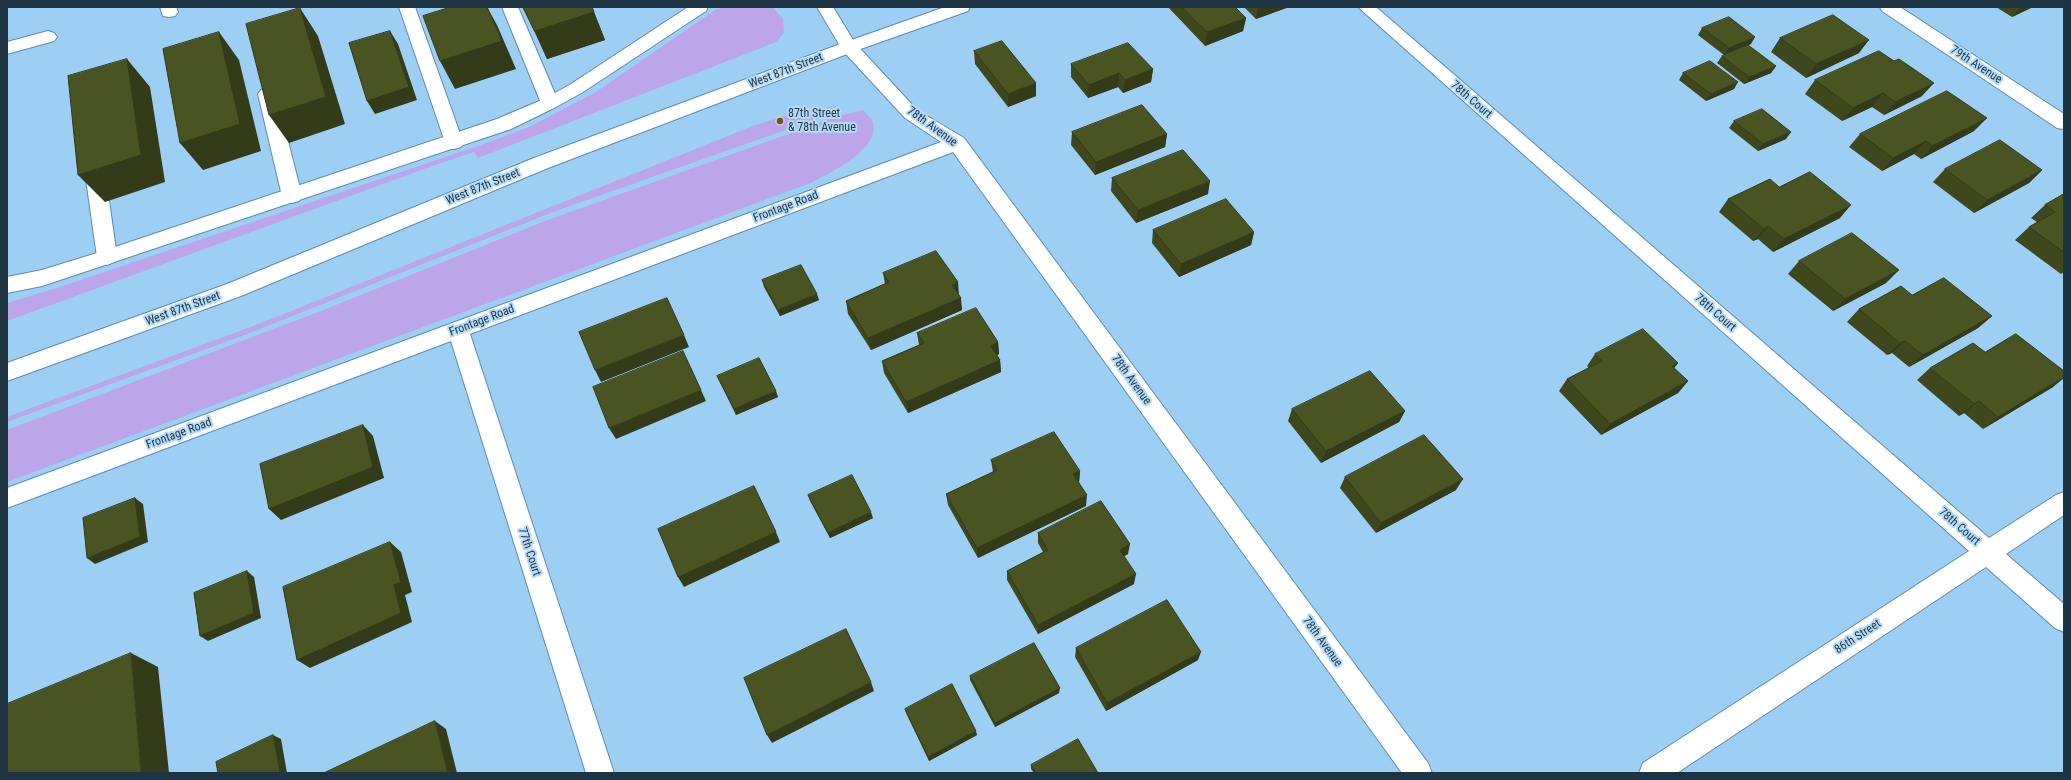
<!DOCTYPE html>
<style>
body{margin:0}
#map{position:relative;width:2071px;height:780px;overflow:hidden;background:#9dcff4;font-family:"Roboto Condensed",sans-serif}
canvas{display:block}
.frame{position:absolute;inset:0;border:8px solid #1f3442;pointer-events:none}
</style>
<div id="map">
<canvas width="2071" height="780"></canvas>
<div class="frame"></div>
</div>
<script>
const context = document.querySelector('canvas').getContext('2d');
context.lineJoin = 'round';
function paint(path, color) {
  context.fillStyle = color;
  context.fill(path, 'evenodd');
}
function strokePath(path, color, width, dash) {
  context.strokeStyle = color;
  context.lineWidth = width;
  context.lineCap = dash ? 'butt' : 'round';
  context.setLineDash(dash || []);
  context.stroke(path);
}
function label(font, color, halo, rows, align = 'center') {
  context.font = font + ' "Roboto Condensed",sans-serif';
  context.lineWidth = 4;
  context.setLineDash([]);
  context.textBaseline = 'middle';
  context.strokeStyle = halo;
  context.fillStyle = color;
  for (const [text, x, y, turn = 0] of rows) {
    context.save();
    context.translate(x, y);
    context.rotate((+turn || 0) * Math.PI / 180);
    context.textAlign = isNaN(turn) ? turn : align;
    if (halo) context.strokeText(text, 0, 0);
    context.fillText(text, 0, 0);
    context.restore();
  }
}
const green = new Path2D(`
 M725 7H773L783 19 784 33 776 42 761 48 478 158 474 152 435 165 7 321V303L60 287 484 144 529 127 596 92 715 10Z
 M840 106 842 110 553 212 250 333 7 422V417L264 322 753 126C782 116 809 109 840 106Z
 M863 110C866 114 871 118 873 122 881 149 831 172 813 182L7 482V430L321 311 545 221 836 117Z`);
const service = new Path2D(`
 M160 7H176L178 12 175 16 169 17 163 16Z
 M399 7H415L463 142 461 147 454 149 447 147 445 142Z
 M502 7H518L559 103 556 107 550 109 544 107 541 103Z
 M48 31 54 33 57 37 54 41 7 54V42Z
 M267 88 273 90 276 94 302 196 299 201 292 203 285 201 282 196 258 94 261 90Z
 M94 158 101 160 104 165 117 257 114 262 107 265 100 262 97 257 84 165 87 160Z`);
const minor = new Path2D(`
 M688 7H708L706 11 583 92 556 107 511 129 114 262 42 286 7 293V277L42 270 100 252 497 119 544 99 571 84Z
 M817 7H833L855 43 917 110 964 138 1428 763 1432 773H1402L953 152 470 334 614 773H586L451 341 7 508V488L941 142 905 118 843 51Z
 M1358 7H1376L1989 538 2056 495 2064 492V515L2006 554 2064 604V632L2055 628 1986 567 1677 773H1639L1643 763 1969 551Z
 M1880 7H1900L2064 114V129L2057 128 1882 11Z`);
const secondary = new Path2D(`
 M945 7H970L968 11 855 51 548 168 241 296 7 381V363L227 284 534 158 843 43Z`);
const wall = new Path2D(`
 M523 7H592L594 12 605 40 547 59Z
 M1168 7H1235L1246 18 1243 31 1205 46Z
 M1244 7H1289L1256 19Z
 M1996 7H2033L2012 17Z
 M1702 28 1751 44 1724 55 1698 35Z
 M1780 38 1859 53 1806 78 1771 52Z
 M974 51 1036 96 1008 107 975 64Z
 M1722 56 1776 66 1771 73 1744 84 1717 63Z
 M1071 64 1153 69 1151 82 1123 93 1118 87 1088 98 1071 77Z
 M1683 73 1734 89 1706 101 1679 80Z
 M1815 80 1922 96 1884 115 1872 107 1842 121 1805 94Z
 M1734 121 1786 139 1758 151 1729 128Z
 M1974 131 1921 159 1914 154 1882 171 1849 147 1860 134Z
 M1072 132 1167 134 1165 147 1095 175 1071 145Z
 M1945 169 2042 170 2029 183 1974 213 1933 182Z
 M1112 178 1208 194 1136 223 1111 191Z
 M1779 187 1840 218 1773 252 1758 239 1753 241 1719 212 1728 199Z
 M2064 194V272L2061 274 2015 240 2029 227 2037 222 2031 218 2045 205Z
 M1153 230 1254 232 1251 245 1179 277 1152 243Z
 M1799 261 1886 283 1833 311 1788 274Z
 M883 273 959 295 962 310 871 350 848 314 846 301 885 284Z
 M762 280 819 300 780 316 764 287Z
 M1912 295 1992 316 1978 328 1909 367 1892 353 1887 355 1847 322 1859 309Z
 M917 333 998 342 999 354 997 355 1000 360 1001 372 908 413 884 373 882 361 919 345Z
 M1985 352 2053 387 1983 429 1964 413 1959 416 1917 380 1930 368Z
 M1595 354 1678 363 1674 368 1688 381 1678 393 1601 435 1559 391 1567 379 1589 368 1587 366Z
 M717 376 778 397 736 415Z
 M1292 409 1405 411 1399 422 1321 463 1288 421Z
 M991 460 1080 471 1079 482 1086 506 978 558 948 505 946 494 993 472Z
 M1345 477 1456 490 1376 533 1340 488Z
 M808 495 873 518 830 538 810 501Z
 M1038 533 1128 554 1124 556 1134 584 1038 634 1007 580V571L1043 552 1038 543Z
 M1076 648 1198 660 1106 711 1075 657Z
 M970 676 1059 693 995 727 970 680Z
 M905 709 977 735 929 761 906 713Z
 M1031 765 1098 773H1034L1031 769Z`);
const shadedWall = new Path2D(`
 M487 7 497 25 516 69 455 89 440 61Z
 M1258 7H1289L1256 19Z
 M2020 7H2033L2012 17Z
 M300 8 318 36 345 124 289 143 269 115Z
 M594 12 605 40 547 59 535 31Z
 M1246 18 1243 31 1205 46 1207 32Z
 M390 31 398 44 417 100 375 114 367 101Z
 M219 32 239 60 261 151 203 170 180 143Z
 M1755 37 1751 44 1724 55 1729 48Z
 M1869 40 1859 53 1806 78 1816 64Z
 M127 59 150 87 165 182 105 202 78 175Z
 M1776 66 1771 73 1744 84 1749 77Z
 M1153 69 1151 82 1123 93 1125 80Z
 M1119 73 1118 87 1088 98 1089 85Z
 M1738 82 1734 89 1706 101 1711 94Z
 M1036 83V96L1008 107V94Z
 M1934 83 1922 96 1884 115 1895 102Z
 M1883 93 1872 107 1842 121 1853 108Z
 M1987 118 1974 131 1921 159 1932 146Z
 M1791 132 1786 139 1758 151 1763 144Z
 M1167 134 1165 147 1095 175 1096 162Z
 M1926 141 1914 154 1882 171 1893 158Z
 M2042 170 2029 183 1974 213 1987 200Z
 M1210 181 1208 194 1136 223 1138 210Z
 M1851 205 1840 218 1773 252 1784 239Z
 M1768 226 1758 239 1753 241 1764 229Z
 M1254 232 1251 245 1179 277 1181 264Z
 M1899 270 1886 283 1833 311 1845 299Z
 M958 282 959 295 952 285Z
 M817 294 819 300 780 316 778 310Z
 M961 298 962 310 871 350 868 338Z
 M1992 316 1978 328 1909 367 1923 355Z
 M684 335 689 347 601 382 595 370Z
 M1905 341 1892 353 1887 355 1900 343Z
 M998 342 999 354 991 358V346Z
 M1000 360 1001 372 908 413 906 402Z
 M1678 363 1669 375 1672 366Z
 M2064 377V378L2053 387 1983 429 1998 417Z
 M1688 381 1678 393 1601 435 1610 424Z
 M701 390 706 401 616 439 609 428Z
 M776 391 778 397 736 415 734 409Z
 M1979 401 1964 413 1959 416 1974 404Z
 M1405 411 1399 422 1321 463 1326 451Z
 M363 425 373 436 384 478 281 520 269 509Z
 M1080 471 1079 482 1073 485V474Z
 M1463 479 1456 490 1376 533 1381 523Z
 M1087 495 1086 506 978 558 977 548Z
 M135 498 143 504 148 542 95 564 87 558Z
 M871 512 873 518 830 538 828 533Z
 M776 532 780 542 684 587 678 577Z
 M390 542 401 552 412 592 405 595 412 622 310 668 297 660 394 585Z
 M1130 544 1128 554 1118 560 1120 550Z
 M247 571 254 577 261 618 208 641 200 636Z
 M1136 574 1134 584 1038 634V625Z
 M1201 652 1198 660 1106 711 1107 703Z
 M131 653 158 667 169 773H141Z
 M871 682 874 691 772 743 767 735Z
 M1060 688 1059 693 995 727V723Z
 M435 721 446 729 457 773H448Z
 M976 731 977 735 929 761 928 757Z
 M273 735 281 739 287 773H280Z`);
const building = new Path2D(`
 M451 7H487L502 41 440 61 423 16Z
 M523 7H592L594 12 535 31Z
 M1182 7H1235L1246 18 1207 32Z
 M300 8 326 97 269 115 246 24Z
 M1833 15 1869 40 1816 64 1780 38Z
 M1729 17 1755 37 1729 48 1702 28Z
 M390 31 409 87 367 101 349 43Z
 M219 32 240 124 180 143 163 49Z
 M1002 41 1036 83 1008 94 974 51Z
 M1128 43 1153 69 1125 80 1119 73 1089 85 1071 64Z
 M1748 45 1776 66 1749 77 1722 56Z
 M1879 51 1894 61 1899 59 1934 83 1895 102 1883 93 1853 108 1815 80Z
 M127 59 141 155 78 175 68 76Z
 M1710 61 1738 82 1711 94 1683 73Z
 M1947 91 1987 118 1932 146 1926 141 1893 158 1860 134Z
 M1142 105 1167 134 1096 162 1072 132Z
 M1762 109 1791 132 1763 144 1734 121Z
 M2000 140 2042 170 1987 200 1945 169Z
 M1183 150 1210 181 1138 210 1112 178Z
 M1810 172 1851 205 1784 239 1768 226 1764 229 1728 199 1770 179 1779 187Z
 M2064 194V252L2029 227 2055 212 2045 205Z
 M1226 199 1254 232 1181 264 1153 230Z
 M1852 233 1899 270 1845 299 1799 261Z
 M936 251 958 282 952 285 961 298 868 338 846 301 889 282 883 273Z
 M801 265 817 294 778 310 762 280Z
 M1944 278 1992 316 1923 355 1905 341 1900 343 1859 309 1901 286 1912 295Z
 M667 298 684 335 595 370 579 332Z
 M976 308 998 342 991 346 1000 360 906 402 882 361 924 343 917 333Z
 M1643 329 1678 363 1672 366 1688 381 1610 424 1567 379 1602 361 1595 354Z
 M2016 334 2064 371V377L1998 417 1979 401 1974 404 1930 368 1973 343 1985 352Z
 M683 351 701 390 609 428 593 387Z
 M759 358 776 391 734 409 717 376Z
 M1370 371 1405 411 1326 451 1292 409Z
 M363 425 373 467 269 509 260 464Z
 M1054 432 1080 471 1073 474 1087 495 977 548 946 494 997 470 991 460Z
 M1424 435 1463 479 1381 523 1345 477Z
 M852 475 871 512 828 533 808 495Z
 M754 486 776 532 678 577 658 529Z
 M135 498 140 537 87 558 83 518Z
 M1101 501 1130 544 1120 550 1136 574 1038 625 1007 571 1048 550 1038 533Z
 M390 542 401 582 394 585 401 613 297 660 283 587Z
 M247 571 254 613 200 636 194 593Z
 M1167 600 1201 652 1107 703 1076 648Z
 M846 629 871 682 767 735 744 678Z
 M1034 643 1060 688 995 723 970 676Z
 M131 653 141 773H7V704Z
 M952 684 976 731 928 757 905 709Z
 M435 721 448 773H324Z
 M273 735 280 773H218L216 762Z
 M1078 739 1098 773H1036L1031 765Z`);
const markers = [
 [780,121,4,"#874b08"]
];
const streetNames = [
 ["79th Avenue",1976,65,33],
 ["West 87th Street",786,71,-21],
 ["78th Court",1471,100,41],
 ["78th Avenue",932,127,36],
 ["West 87th Street",483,187,-22],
 ["Frontage Road",786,207,-21],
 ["West 87th Street",183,309,-20],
 ["78th Court",1715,313,41],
 ["Frontage Road",482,321,-21],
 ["78th Avenue",1131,380,54],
 ["Frontage Road",179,434,-20],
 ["78th Court",1959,527,41],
 ["77th Court",529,552,72],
 ["86th Street",1858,637,-33],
 ["78th Avenue",1322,642,54]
];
const poiNames = [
 ["87th Street",788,114],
 ["& 78th Avenue",788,128]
];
paint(green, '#bca5e9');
strokePath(service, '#5c8cae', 2);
strokePath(minor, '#5c8cae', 2);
strokePath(secondary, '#5c8cae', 2);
paint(service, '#fff');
paint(minor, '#fff');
paint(secondary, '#fff');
paint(wall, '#3f481d');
paint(shadedWall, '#333b18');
paint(building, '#495422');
strokePath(building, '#333b18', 1);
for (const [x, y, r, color] of markers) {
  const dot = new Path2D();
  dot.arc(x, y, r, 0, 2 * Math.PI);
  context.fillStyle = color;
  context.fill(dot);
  strokePath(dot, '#b3dbf9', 1.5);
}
label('12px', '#1f3442', '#b3dbf9', streetNames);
label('12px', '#1f3442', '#b3dbf9', poiNames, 'left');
</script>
